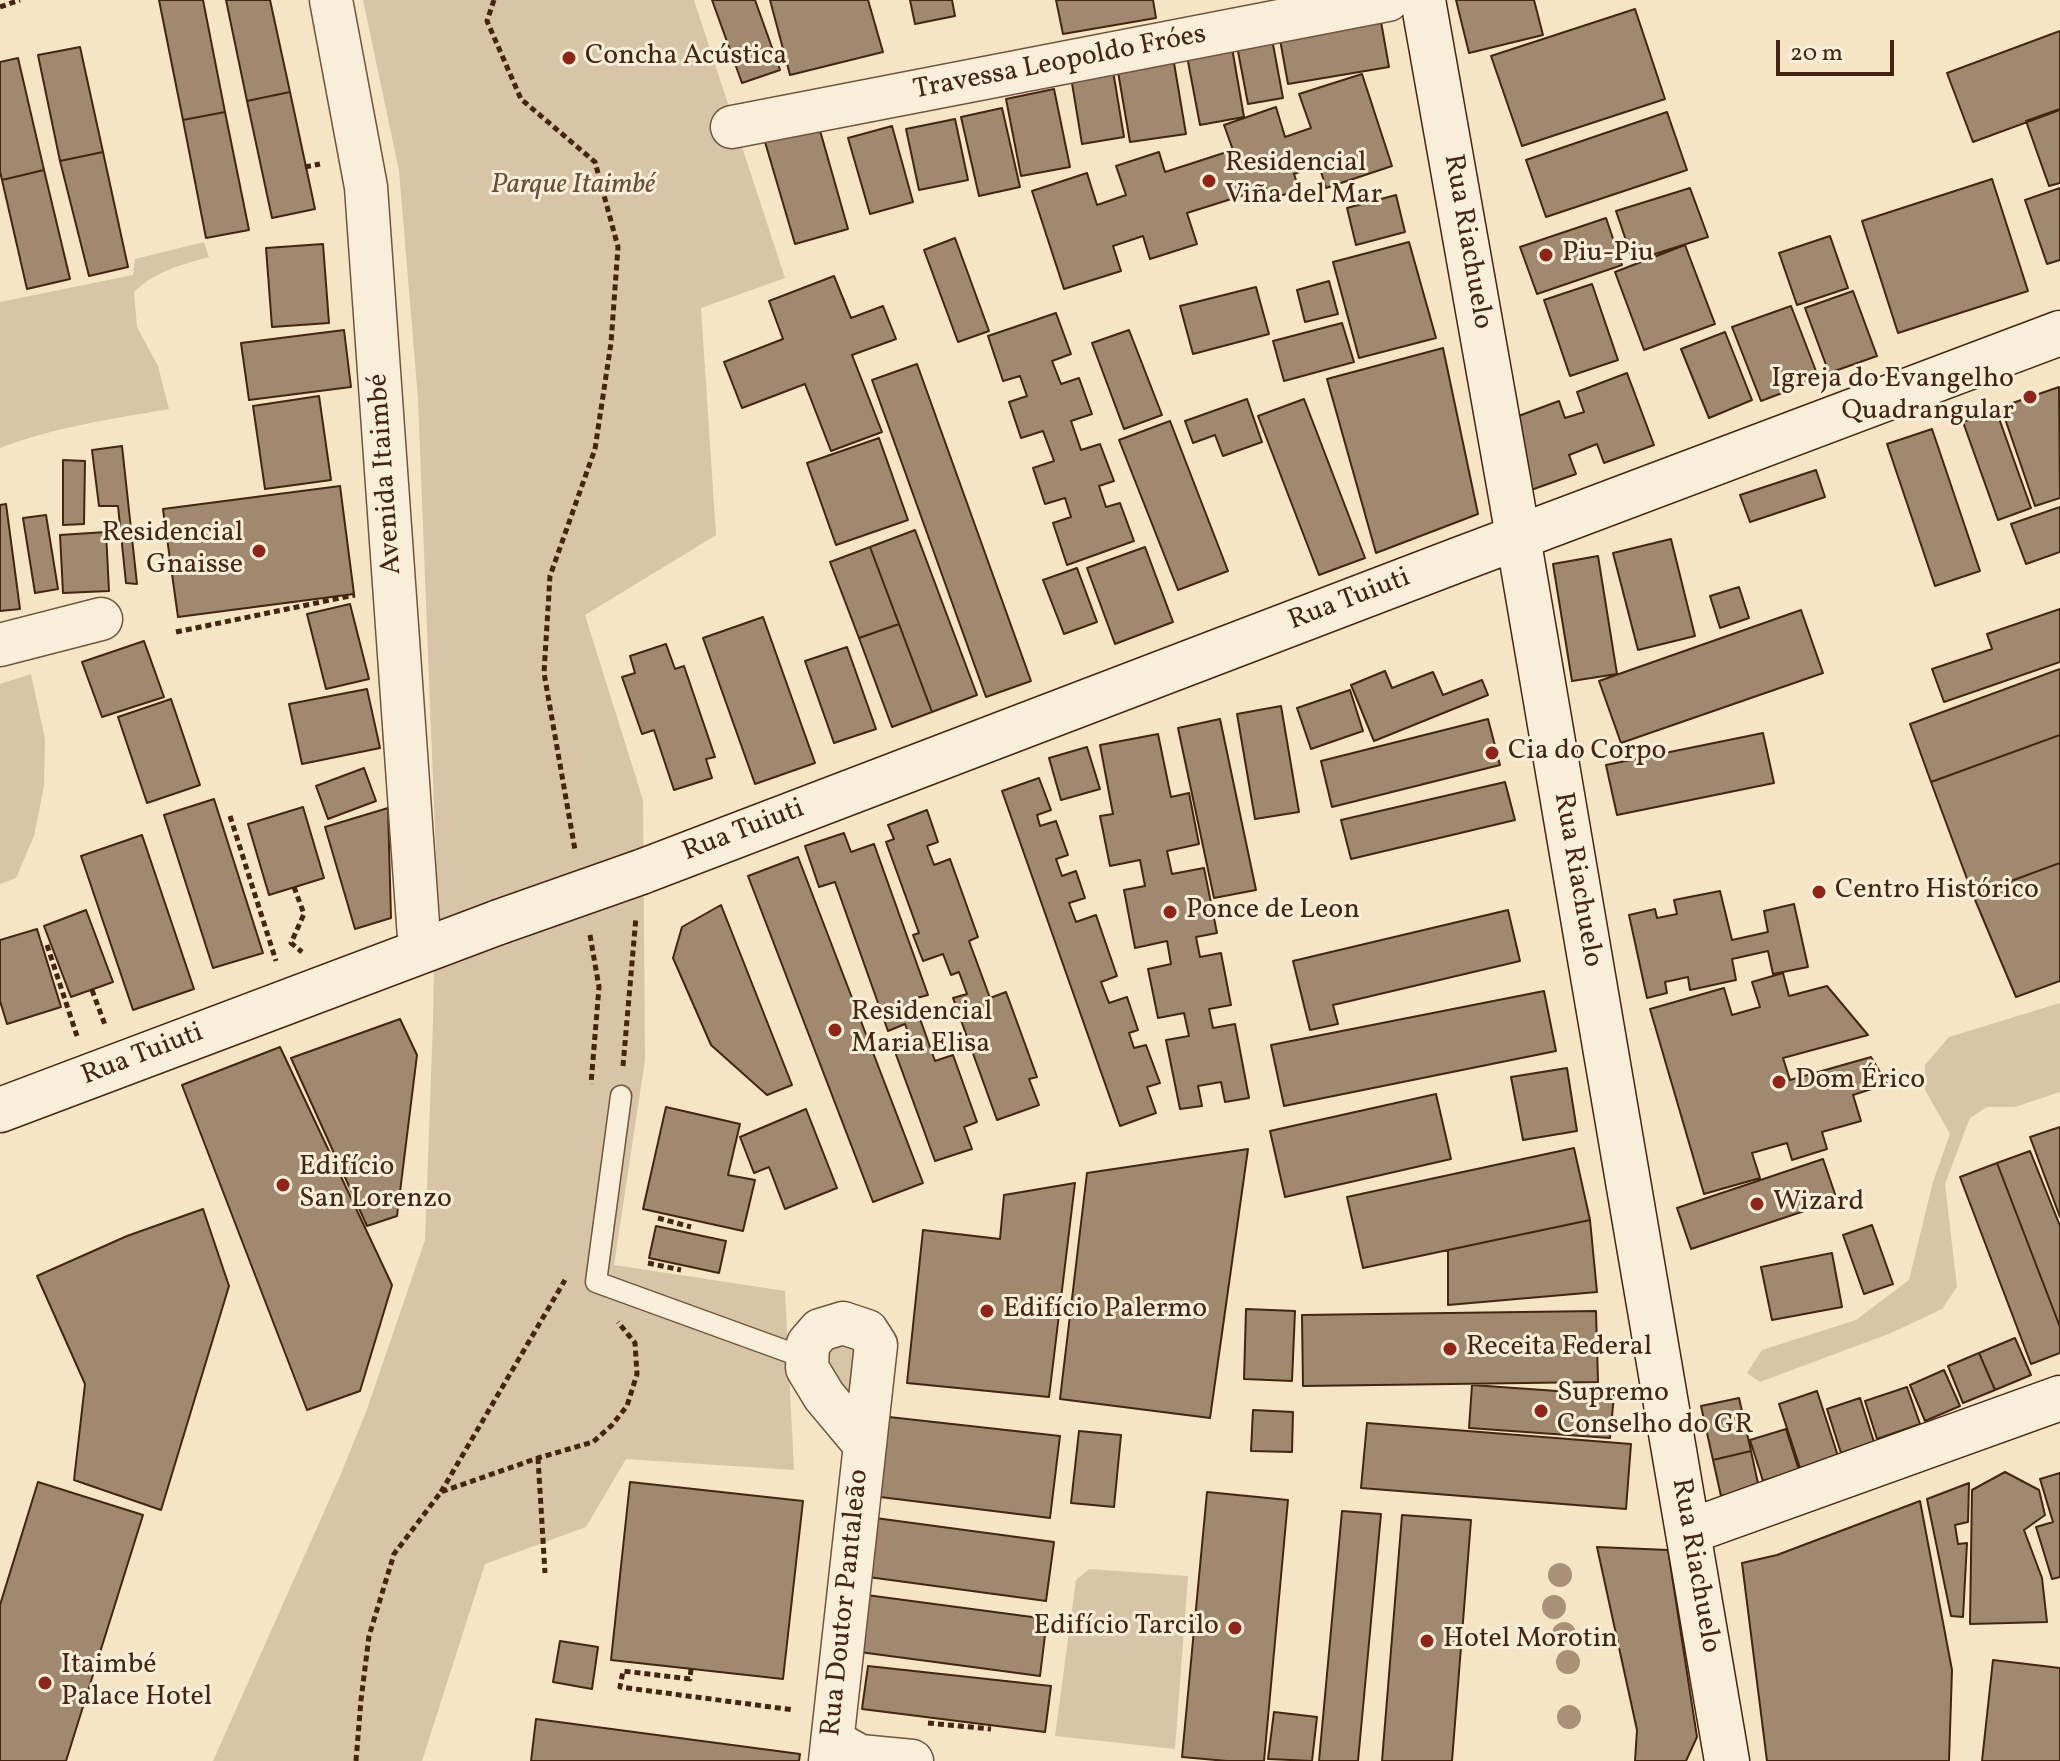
<!DOCTYPE html>
<meta charset="utf-8">
<style>
body{margin:0}
#map{position:relative;width:2060px;height:1761px;overflow:hidden;background:#f6e5c4;font-family:Vollkorn,serif}
canvas{display:block}
.scale{position:absolute;left:1776px;top:40px;width:118px;height:36px;box-sizing:border-box;border:4px solid #432512;border-top:0;padding-left:10px;font-size:24px;line-height:28px;white-space:nowrap;color:#432512;-webkit-text-stroke:6px #f9eed9;paint-order:stroke}
</style>
<div id="map">
<canvas width="2060" height="1761"></canvas>
<div class="scale">20 m</div>
</div>
<script>
const context = document.querySelector('canvas').getContext('2d');
context.lineJoin = 'round';
function paint(path, color) {
  context.fillStyle = color;
  context.fill(path, 'evenodd');
}
function strokePath(path, color, width, dash) {
  context.strokeStyle = color;
  context.lineWidth = width;
  context.lineCap = dash ? 'butt' : 'round';
  context.setLineDash(dash || []);
  context.stroke(path);
}
function label(font, color, halo, rows, align = 'center') {
  context.font = font + ' Vollkorn,serif';
  context.lineWidth = 6;
  context.setLineDash([]);
  context.textBaseline = 'middle';
  context.strokeStyle = halo;
  context.fillStyle = color;
  for (const [text, x, y, turn = 0] of rows) {
    context.save();
    context.translate(x, y);
    context.rotate((+turn || 0) * Math.PI / 180);
    context.textAlign = isNaN(turn) ? turn : align;
    if (halo) context.strokeText(text, 0, 0);
    context.fillText(text, 0, 0);
    context.restore();
  }
}
const green = new Path2D(`
 M363 0H694L785 278 701 308 716 535 585 615 643 800 645 1060 614 1265 785 1291 794 1470 626 1459 586 1527 485 1564 422 1761H213L340 1476 366 1412 425 1240 433 1022 436 857 418 399 399 171Z
 M204 242 209 257C180 265 156 271 134 292L137 327 158 366 169 409C112 419 54 427 0 448V302L133 275 135 259Z
 M31 674 45 739 44 786 34 836 16 878 0 884V684Z
 M2060 1003V1092L2015 1107H1987L1970 1118 1945 1184 1957 1287 1942 1309 1891 1333 1760 1382 1747 1373 1762 1350 1856 1320 1909 1280 1933 1182 1950 1134 1925 1090V1065L1949 1037Z
 M833 1340 856 1343 852 1414 822 1368Z
 M1089 1569 1188 1576 1175 1749 1055 1736 1076 1580Z`);
const building = new Path2D(`
 M159 0H203L225 112 183 120Z
 M226 0H270L290 92 247 101Z
 M712 0H755L780 70 742 83Z
 M770 0H868L883 52 790 75Z
 M910 0H952L955 16 915 24Z
 M1056 0H1153L1156 18 1063 34Z
 M1456 0H1534L1543 35 1469 53Z
 M1635 9 1665 99 1522 146 1491 56Z
 M1380 16 1389 67 1288 84 1279 34Z
 M2060 31V110L1973 142 1947 73Z
 M1272 39 1283 98 1248 104 1237 46Z
 M1231 42 1244 117 1200 125 1186 51Z
 M80 47 103 152 60 161 38 55Z
 M1173 57 1186 134 1130 142 1117 66Z
 M18 58 44 170 2 180 0 172V62Z
 M1113 71 1124 137 1082 144 1071 77Z
 M1362 74 1392 166 1326 188 1319 165 1294 174 1299 190 1270 199 1266 188 1187 213 1197 244 1150 259 1143 236 1113 246 1121 271 1064 289 1032 191 1087 173 1097 205 1126 195 1116 166 1159 152 1165 172 1233 150 1224 125 1276 107 1285 137 1311 128 1299 94Z
 M1054 89 1070 167 1021 176 1006 99Z
 M290 92 315 209 272 218 247 101Z
 M1002 108 1020 187 979 196 961 117Z
 M2060 109V183L2049 186 2026 121Z
 M225 112 249 230 206 238 183 120Z
 M1667 112 1687 170 1546 217 1526 160Z
 M955 119 968 180 919 190 906 129Z
 M892 126 913 202 870 214 848 138Z
 M819 127 848 229 795 244 765 142Z
 M103 152 128 267 89 276 60 161Z
 M44 170 70 279 27 289 2 180Z
 M1992 179 2028 291 1898 333 1862 221Z
 M1690 188 1708 237 1633 261 1616 211Z
 M2060 188V260L2047 264 2025 200Z
 M1396 195 1405 232 1356 245 1347 208Z
 M1606 218 1622 265 1537 294 1520 247Z
 M1830 236 1848 288 1797 305 1779 253Z
 M955 238 989 331 958 342 924 250Z
 M1409 242 1436 338 1359 358 1333 262Z
 M323 244 329 323 272 327 266 248Z
 M1685 245 1715 324 1644 350 1615 272Z
 M834 276 851 318 883 306 896 339 852 355 882 432 831 451 805 384 742 408 724 362 783 339 769 301Z
 M1329 281 1338 314 1305 322 1297 290Z
 M1592 284 1618 360 1570 376 1544 300Z
 M1256 287 1269 334 1193 354 1180 306Z
 M1853 291 1877 356 1829 373 1805 308Z
 M1791 306 1819 379 1761 401 1732 327Z
 M1056 313 1071 354 1052 361 1061 384 1079 378 1092 414 1071 421 1081 450 1100 444 1114 481 1099 486 1106 507 1120 503 1134 541 1067 565 1053 523 1071 517 1065 498 1045 504 1033 468 1054 461 1043 431 1021 438 1009 402 1027 396 1020 376 1003 381 988 336Z
 M1342 323 1354 362 1284 381 1273 341Z
 M344 330 351 387 249 400 241 343Z
 M1129 330 1162 415 1124 429 1092 343Z
 M1725 332 1752 400 1709 418 1681 349Z
 M1443 348 1478 514 1376 553 1327 379Z
 M917 364 1031 681 986 697 872 380Z
 M1627 373 1654 445 1604 463 1597 444 1569 455 1576 474 1531 490 1505 421 1559 401 1565 418 1584 412 1577 392Z
 M2059 387 2060 498 2035 506 2001 407Z
 M319 396 331 480 265 489 253 406Z
 M1247 399 1262 442 1223 456 1215 435 1193 443 1185 421Z
 M1304 399 1365 558 1319 575 1258 416Z
 M1996 410 2031 508 1998 520 1963 422Z
 M1170 421 1228 571 1178 590 1119 440Z
 M1932 429 1980 571 1935 586 1887 444Z
 M879 438 908 520 836 545 807 463Z
 M122 446 137 584 126 583 118 506H99L92 450Z
 M63 460 85 461 84 524 63 525Z
 M1816 470 1825 497 1750 522 1740 495Z
 M340 486 354 594 178 617 163 509Z
 M6 504 20 609 0 611V505Z
 M2060 507V552L2026 564 2011 524Z
 M46 515 58 589 35 593 23 518Z
 M915 530 977 695 932 712 870 547Z
 M106 532 109 591 63 593 60 535Z
 M1671 539 1695 636 1638 650 1613 553Z
 M870 547 899 624 859 638 830 562Z
 M1145 547 1173 622 1115 644 1087 568Z
 M1598 556 1617 674 1572 681 1553 564Z
 M1077 568 1097 622 1064 634 1043 580Z
 M1739 587 1749 618 1720 628 1710 596Z
 M350 604 369 679 326 689 307 614Z
 M2060 609V662L1944 702 1932 669 1992 649 1987 634Z
 M1801 610 1823 673 1621 743 1599 681Z
 M763 617 815 763 755 784 703 638Z
 M899 624 932 712 892 727 859 638Z
 M144 641 164 697 102 717 82 662Z
 M666 644 675 669 684 666 715 757 706 759 712 778 674 790 654 730 642 734 622 677 635 673 630 656Z
 M847 647 876 729 834 743 805 661Z
 M2060 669V735L1931 782 1910 724Z
 M1385 671 1392 688 1433 672 1443 695 1482 680 1488 695 1374 741 1351 685Z
 M367 689 380 748 302 764 289 704Z
 M1350 690 1363 731 1311 749 1297 708Z
 M171 699 200 785 147 803 118 717Z
 M1281 706 1299 812 1255 819 1237 714Z
 M1220 719 1256 890 1214 898 1178 728Z
 M1488 719 1500 765 1332 807 1321 761Z
 M1763 733 1774 783 1617 815 1606 765Z
 M1158 734 1171 797 1189 793 1199 844 1167 851 1172 874 1204 868 1217 933 1196 937 1200 957 1221 953 1231 1005 1209 1009 1213 1028 1235 1024 1249 1098 1225 1102 1221 1082 1198 1086 1202 1106 1180 1109 1166 1040 1189 1036 1184 1013 1158 1018 1148 969 1171 964 1167 941 1135 948 1124 890 1145 886 1140 860 1110 866 1100 816 1113 814 1100 745Z
 M2060 735V863L1973 895 1931 782Z
 M1087 747 1100 789 1061 800 1049 758Z
 M364 768 376 801 328 819 316 786Z
 M1039 778 1051 810 1037 815 1040 826 1056 821 1068 855 1056 859 1062 876 1076 871 1085 898 1069 903 1076 922 1096 915 1117 976 1101 982 1109 1003 1127 997 1138 1030 1129 1033 1134 1048 1146 1045 1160 1083 1147 1087 1156 1113 1120 1126 1002 791Z
 M1505 782 1515 820 1351 859 1341 820Z
 M214 799 263 953 213 968 164 815Z
 M303 807 324 878 269 895 248 824Z
 M388 808 391 918 355 929 325 827Z
 M927 810 938 842 927 846 934 865 950 859 978 937 969 941 990 998 1006 992 1037 1077 1029 1079 1039 1105 997 1120 953 998 967 994 959 972 951 975 943 954 923 961 913 935 919 933 886 842 894 839 888 825Z
 M844 833 851 852 874 844 928 995 913 999 935 1061 953 1055 977 1122 964 1127 972 1149 935 1161 894 1049 912 1043 905 1024 888 1031 835 882 819 887 805 846Z
 M142 835 194 989 133 1010 81 856Z
 M798 857 923 1183 873 1202 748 876Z
 M2060 863V981L2016 997 1973 895Z
 M1720 891 1732 940 1768 932 1764 911 1794 904 1808 967 1773 974 1768 951 1732 959 1736 980 1690 990 1688 977 1665 982 1667 993 1647 998 1629 915 1655 909 1657 918 1677 914 1674 900Z
 M721 905 792 1085 767 1095 711 1045 673 958 682 927Z
 M86 910 113 982 71 997 44 926Z
 M1508 910 1520 961 1333 1005 1338 1024 1310 1030 1293 961Z
 M37 929 61 1007 7 1024 0 1001V940Z
 M1783 973 1789 996 1827 986 1868 1035 1783 1058 1790 1080 1871 1057 1887 1084 1853 1095 1861 1121 1822 1132 1827 1149 1792 1160 1787 1143 1752 1153 1760 1178 1704 1194 1650 1009 1724 988 1732 1015 1760 1007 1752 982Z
 M1544 991 1556 1051 1284 1106 1271 1045Z
 M400 1019 417 1055 397 1216 367 1226 291 1058Z
 M280 1047 392 1285 360 1391 307 1410 182 1085Z
 M1567 1068 1577 1131 1523 1140 1511 1077Z
 M1436 1094 1451 1159 1285 1197 1270 1131Z
 M666 1107 740 1124 728 1175 755 1180 743 1231 643 1209Z
 M806 1109 837 1188 785 1209 769 1167 754 1173 740 1137Z
 M2060 1127V1217L2030 1137Z
 M1574 1148 1590 1220 1363 1268 1347 1197Z
 M1248 1149 1210 1418 1060 1399 1087 1173Z
 M2030 1151 2060 1226V1327L1997 1163Z
 M1823 1159 1837 1200 1691 1249 1677 1208Z
 M1997 1163 2060 1327V1353L2031 1364 1960 1177Z
 M1075 1183 1049 1397 907 1383 923 1230 1000 1239 1004 1195Z
 M203 1209 229 1286 161 1510 74 1480 85 1384 37 1276 127 1236Z
 M1590 1220 1597 1292 1448 1305V1250Z
 M1872 1225 1893 1284 1864 1294 1843 1235Z
 M656 1226 726 1241 719 1273 649 1258Z
 M1832 1253 1842 1307 1772 1320 1761 1267Z
 M1246 1309 1295 1311 1292 1381 1244 1379Z
 M1596 1311 1598 1382 1303 1386 1302 1315Z
 M2015 1338 2031 1375 1995 1390 1979 1353Z
 M1979 1353 1995 1390 1963 1403 1948 1366Z
 M1944 1370 1960 1406 1925 1421 1910 1385Z
 M1472 1385 1614 1395 1610 1438 1469 1428Z
 M1907 1387 1920 1424 1877 1439 1865 1401Z
 M1817 1391 1838 1456 1800 1468 1779 1404Z
 M1739 1398 1751 1451 1713 1460 1701 1406Z
 M1860 1398 1874 1442 1841 1453 1827 1409Z
 M1253 1410 1293 1412 1292 1452 1251 1451Z
 M880 1416 1060 1436 1050 1518 872 1496Z
 M1367 1423 1631 1444 1626 1509 1361 1488Z
 M1786 1429 1799 1470 1763 1481 1750 1440Z
 M1079 1431 1121 1435 1114 1507 1071 1503Z
 M1751 1451 1759 1488 1721 1496 1713 1460Z
 M2005 1472 2039 1490 2045 1515 2024 1530 2042 1578 2047 1622 1970 1624 1972 1490Z
 M2060 1473V1577L2052 1579 2036 1527 2053 1522 2040 1479Z
 M38 1482 143 1515 66 1761H0V1605Z
 M630 1482 803 1501 783 1679 611 1660Z
 M1969 1483 1968 1522 1955 1525 1958 1544 1967 1543 1963 1617 1951 1616 1927 1499Z
 M1207 1492 1288 1500 1264 1761H1227L1182 1757Z
 M1920 1501 1952 1670 1949 1761H1767L1742 1563 1777 1555Z
 M1342 1511 1381 1514 1358 1761H1319Z
 M1402 1515 1471 1520 1452 1761H1382Z
 M868 1517 1054 1542 1046 1601 861 1576Z
 M1597 1547 1668 1550 1697 1737 1686 1761H1635L1637 1730Z
 M859 1594 1047 1619 1040 1676 852 1651Z
 M560 1641 598 1647 592 1689 553 1682Z
 M1993 1660 2060 1668V1761H1982Z
 M868 1666 1051 1686 1045 1732 862 1709Z
 M1274 1712 1317 1717 1312 1761 1268 1759Z
 M536 1719 800 1754 799 1761H531Z`);
const path = new Path2D(`
 M494 0 487 21 521 99 595 162 618 247 611 343 595 449 550 576 544 673 575 850
 M0 7 20 0
 M305 167 320 164
 M176 632 355 595
 M230 816 276 961
 M294 887 304 914 291 943 302 952
 M590 935 599 987 591 1084
 M47 945 77 1036
 M92 990 105 1025
 M623 1066 636 917
 M658 1218 691 1227
 M648 1263 681 1270
 M538 1458 545 1573
 M441 1492 565 1280
 M691 1669 690 1679 623 1671 620 1687 794 1710
 M928 1723 991 1729
 M356 1761 361 1700 369 1636 394 1554 441 1492 538 1458 593 1442 612 1425 627 1406 637 1374 635 1343 618 1322`);
const lane = new Path2D(`
 M621 1096 596 1282 808 1359`);
const street = new Path2D(`
 M331 0 366 187 420 952
 M732 127 1388 0
 M0 645 101 619
 M833 1741 860 1756 912 1761
 M830 1761 876 1345 867 1331 843 1323 820 1330 808 1344 807 1368 824 1396 865 1445`);
const secondary = new Path2D(`
 M1423 0 1512 502 1727 1761
 M641 872 1455 561 2060 333
 M0 1110 499 922
 M1688 1532 2060 1398`);
const secondaryBridge = new Path2D(`
 M499 922 641 872`);
const trees = [
 [1560,1575],
 [1554,1607],
 [1564,1634],
 [1568,1662],
 [1569,1717]
];
const markers = [
 [569,58,8,"#8f2418"],
 [1209,181,8,"#8f2418"],
 [1546,255,8,"#8f2418"],
 [2030,397,8,"#8f2418"],
 [259,551,8,"#8f2418"],
 [1492,753,8,"#8f2418"],
 [1819,892,8,"#8f2418"],
 [1170,912,8,"#8f2418"],
 [835,1030,8,"#8f2418"],
 [1779,1082,8,"#8f2418"],
 [283,1185,8,"#8f2418"],
 [1757,1204,8,"#8f2418"],
 [987,1311,8,"#8f2418"],
 [1450,1349,8,"#8f2418"],
 [1541,1411,8,"#8f2418"],
 [1235,1628,8,"#8f2418"],
 [1427,1641,8,"#8f2418"],
 [45,1683,8,"#8f2418"]
];
const poiNames = [
 ["Concha Acústica",585,58],
 ["Residencial",1225,165],
 ["Viña del Mar",1225,197],
 ["Piu-Piu",1562,255],
 ["Igreja do Evangelho",2014,381,"right"],
 ["Quadrangular",2014,413,"right"],
 ["Residencial",243,535,"right"],
 ["Gnaisse",243,567,"right"],
 ["Cia do Corpo",1508,753],
 ["Centro Histórico",1835,892],
 ["Ponce de Leon",1186,912],
 ["Residencial",851,1014],
 ["Maria Elisa",851,1046],
 ["Dom Érico",1795,1082],
 ["Edifício",299,1169],
 ["San Lorenzo",299,1201],
 ["Wizard",1773,1204],
 ["Edifício Palermo",1003,1311],
 ["Receita Federal",1466,1349],
 ["Supremo",1557,1395],
 ["Conselho do GR",1557,1427],
 ["Edifício Tarcilo",1219,1628,"right"],
 ["Hotel Morotin",1443,1641],
 ["Itaimbé",61,1667],
 ["Palace Hotel",61,1699]
];
const streetNames = [
 ["Travessa Leopoldo Fróes",1060,64,-11],
 ["Rua Riachuelo",1466,242,80],
 ["Avenida Itaimbé",387,474,-94],
 ["Rua Tuiuti",1350,601,-21],
 ["Rua Tuiuti",744,832,-21],
 ["Rua Riachuelo",1576,880,80],
 ["Rua Tuiuti",143,1056,-21],
 ["Rua Riachuelo",1694,1566,80],
 ["Rua Doutor Pantaleão",847,1603,-84]
];
const parkNames = [
 ["Parque Itaimbé",573,187]
];
paint(green, '#d8c4a6');
paint(building, '#a0896f');
strokePath(building, '#432512', 2);
strokePath(lane, '#70553e', 23);
strokePath(street, '#70553e', 45);
strokePath(secondary, '#432512', 47);
strokePath(path, '#432512', 5, [6, 4]);
strokePath(lane, '#f9eed9', 20);
strokePath(street, '#f9eed9', 42);
strokePath(secondary, '#f9eed9', 44);
strokePath(secondaryBridge, '#432512', 47, []);
strokePath(secondaryBridge, '#f9eed9', 44);
context.fillStyle = '#a89176';
for (const [x, y] of trees) {
  context.beginPath();
  context.arc(x, y, 12, 0, 2 * Math.PI);
  context.fill();
}
for (const [x, y, r, color] of markers) {
  const dot = new Path2D();
  dot.arc(x, y, r, 0, 2 * Math.PI);
  context.fillStyle = color;
  context.fill(dot);
  strokePath(dot, '#f9eed9', 3);
}
label('28px', '#432512', '#f9eed9', poiNames, 'left');
label('28px', '#432512', '#f9eed9', streetNames);
label('italic 28px', '#684d37', '#f9eed9', parkNames);
</script>
